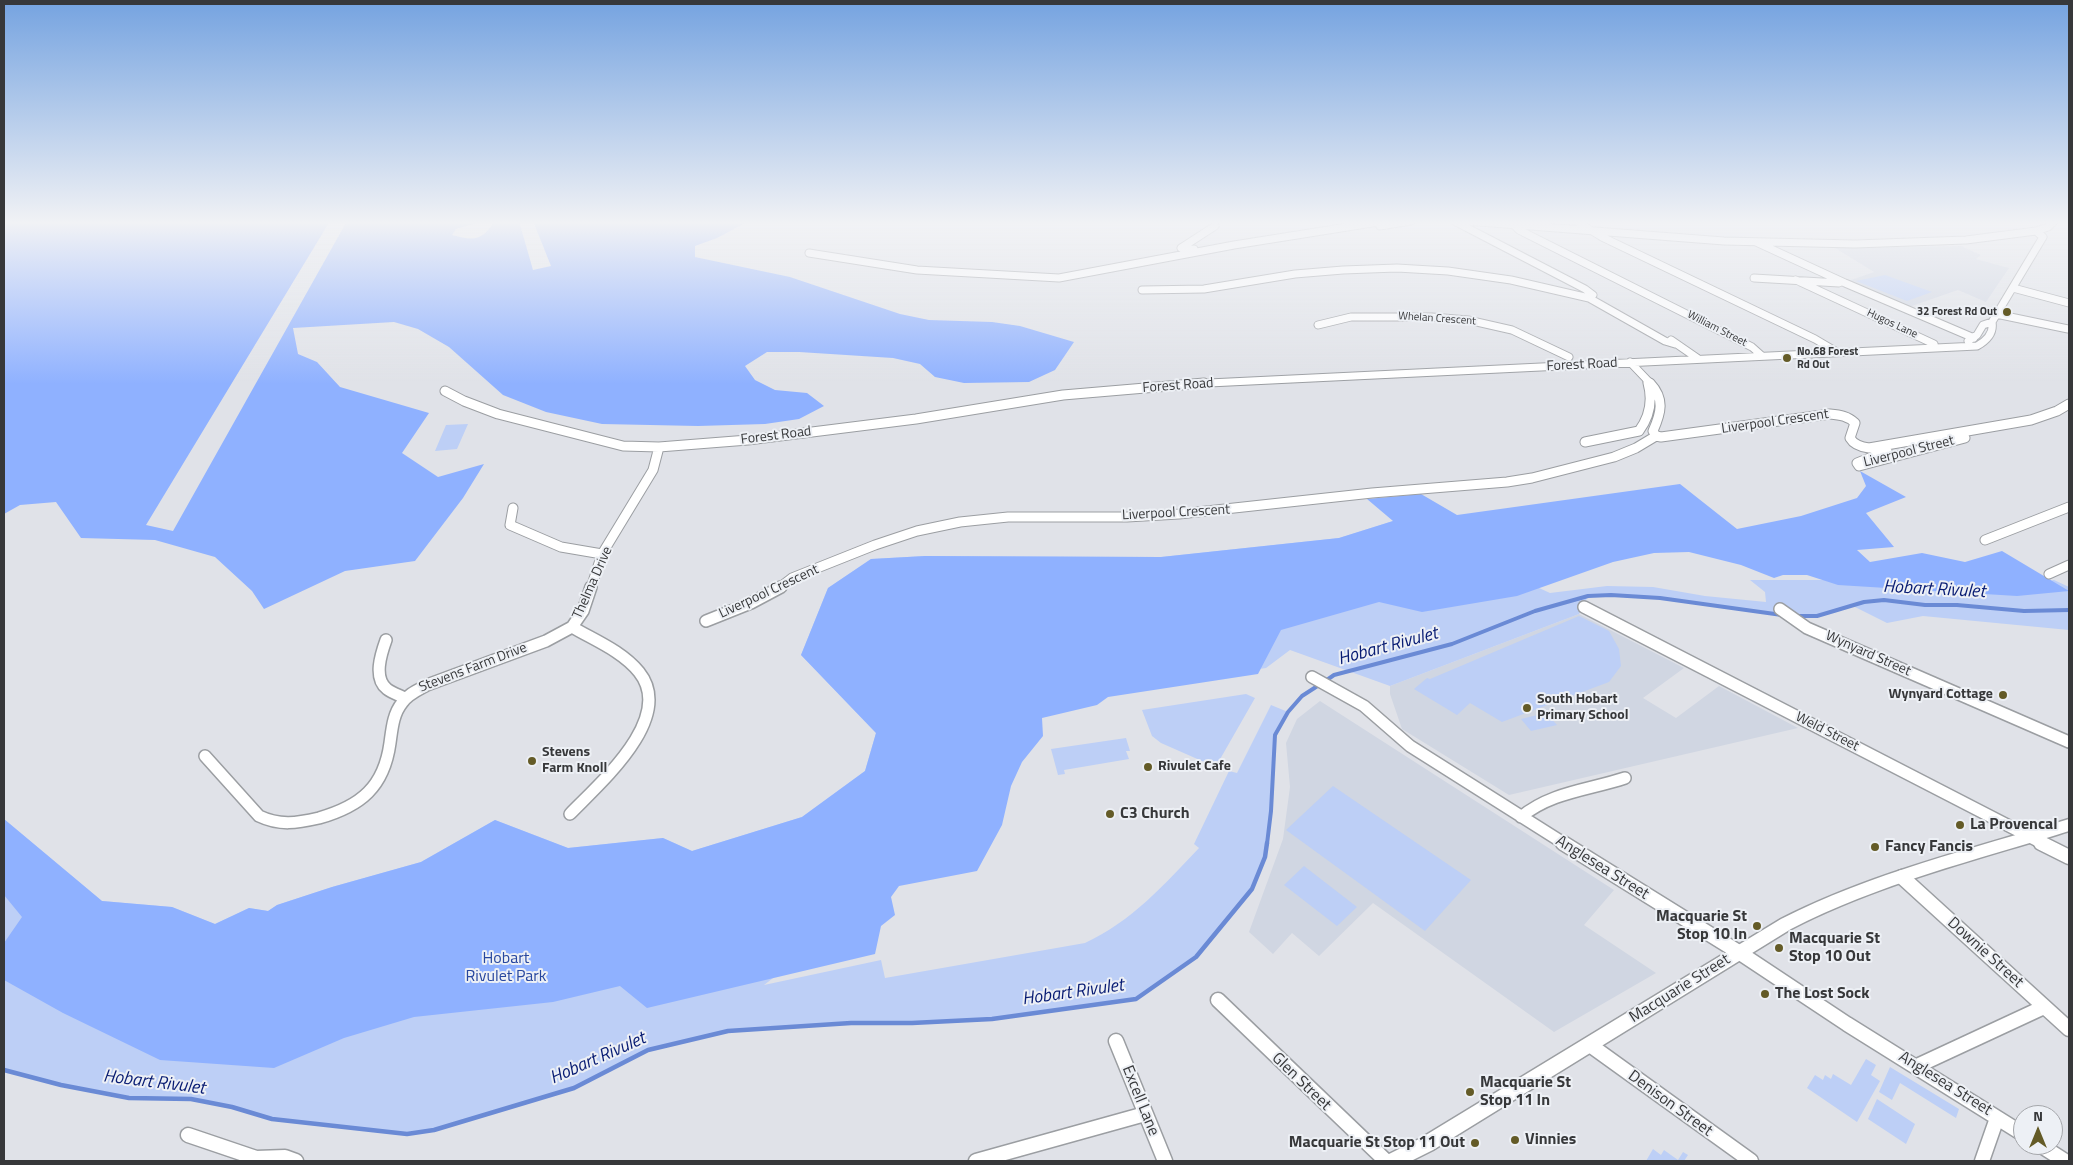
<!DOCTYPE html>
<style>
body{margin:0}
#map{position:relative;width:2073px;height:1165px;overflow:hidden;background:#e0e2e8;font-family:"Titillium Web",sans-serif}
canvas{display:block}
.frame{position:absolute;inset:0;border:5px solid #37383a;pointer-events:none}
.north{position:absolute;left:2013px;top:1105px;width:50px;height:50px;box-sizing:border-box;background:#edf0f5;border:1px solid #a4a6aa;border-radius:50%;rotate:0deg;font-size:14px;font-weight:700;line-height:20px;text-align:center;color:#37383a}
.north::after{content:'';display:block;margin:auto;width:18px;height:22px;background:#645b27;clip-path:polygon(50% 0,100% 100%,50% 72%,0 100%)}
</style>
<div id="map">
<canvas width="2073" height="1165"></canvas>
<div class="frame"></div>
<div class="north">N</div>
</div>
<script>
const context = document.querySelector('canvas').getContext('2d');
context.lineJoin = 'round';
function paint(path, color) {
  context.fillStyle = color;
  context.fill(path, 'evenodd');
}
function strokePath(path, color, width, dash) {
  context.strokeStyle = color;
  context.lineWidth = width;
  context.lineCap = dash ? 'butt' : 'round';
  context.setLineDash(dash || []);
  context.stroke(path);
}
function label(font, color, halo, rows, align = 'center') {
  context.font = font + ' "Titillium Web",sans-serif';
  context.lineWidth = 4;
  context.setLineDash([]);
  context.textBaseline = 'middle';
  context.strokeStyle = halo;
  context.fillStyle = color;
  for (const [text, x, y, turn = 0] of rows) {
    context.save();
    context.translate(x, y);
    context.rotate((+turn || 0) * Math.PI / 180);
    context.textAlign = isNaN(turn) ? turn : align;
    if (halo) context.strokeText(text, 0, 0);
    context.fillText(text, 0, 0);
    context.restore();
  }
}
const built = new Path2D(`
 M1961 246 1981 255 1976 259 2009 268 1986 302 1958 290 1909 307 1848 281 1874 272 1835 248Z
 M1579 614 1684 668 1643 698 1676 718 1719 686 1798 728 1509 795 1402 729 1390 694V686Z
 M1320 701 1614 890 1584 925 1656 973 1554 1032 1373 903 1319 956 1292 933 1273 954 1249 932 1283 839 1290 787 1286 743 1297 719Z`);
const green = new Path2D(`
 M1885 275 1932 292 1907 301 1856 281Z
 M468 424 457 449 435 451 446 425Z
 M1393 521 1550 593 1607 586 1653 587 1705 596 1766 602 1765 592 1750 580H1924L1996 588 2054 580 2069 587V630L1923 616 1887 623 1851 605C1840 609 1827 615 1815 616 1796 618 1777 614 1758 612 1701 606 1645 593 1588 596L1579 614 1390 686 1290 650 1266 668 1110 692 1020 714 987 813 764 985 881 960 885 978 1085 943C1131 922 1165 884 1199 848L1194 844 1229 771 1237 773 1271 705 1288 712 1275 735 1271 811 1265 857 1252 889 1196 957 1136 999 992 1019 912 1023H851L767 1027 728 1031 648 1050 574 1088 434 1130 407 1134 272 1119 232 1107 191 1099 129 1098 61 1085 4 1070V819L102 901 172 907 215 924 249 908 268 911 277 905 332 887 421 862 495 820 568 848 663 838 692 851 802 817 865 771 876 733 801 655 828 588 871 559 925 556 1161 557 1339 538Z
 M1579 616 1609 631 1619 649 1621 666 1609 682 1502 722 1470 703 1457 715 1414 689 1427 678 1430 679Z
 M1246 694 1255 698 1219 761 1211 765 1161 743 1152 736 1142 710Z
 M1546 713 1557 725 1531 731 1521 719Z
 M1126 738 1130 751H1126L1129 759 1064 770 1065 774 1058 775 1051 749Z
 M1333 786 1471 880 1425 931 1286 830Z
 M1304 866 1357 907 1337 926 1284 885Z
 M1866 1059 1876 1065 1871 1075 1880 1081 1857 1122 1807 1088 1815 1075 1823 1080 1825 1075 1831 1079 1833 1074 1851 1085Z
 M1890 1067 1959 1109 1956 1118 1900 1083 1892 1100 1879 1092Z
 M1877 1099 1915 1124 1906 1144 1868 1119Z
 M1653 1149 1661 1155 1664 1150 1678 1160 1683 1152 1688 1155 1684 1161H1646Z`);
const forest = new Path2D(`
 M4 221H330L146 525 173 531 347 221H476L477 223 456 229 452 235C471 240 482 242 493 223L519 221 533 270 551 266 533 221H749L717 238 695 246V257L790 277 900 314 929 320 992 322 1020 326 1074 342 1055 370 1029 382 964 383 935 377 920 364 893 358 799 352H767L745 366 755 380 775 390 807 393 824 406 799 419 765 424 698 426 602 424 546 412 503 395 449 347 418 329 394 322 293 328 298 354 317 362 340 387 429 413 402 453 438 477 484 464 463 498 415 561 345 571 264 609 252 591 215 557 155 540 81 538 56 502 20 505 4 514Z
 M1860 471 1906 497 1866 513 1894 547 1857 550 1870 562 1922 553 1965 562 2002 551 2069 591 2017 596 1838 585 1807 575H1783L1774 578 1741 565 1689 552 1654 553 1613 562 1517 596 1422 612 1379 602 1281 630 1258 674 1108 697 1097 705 1042 718 1043 736 1022 762 1011 786 1002 825 977 871 899 886 891 897 895 915 881 926 875 954 647 1008 620 986 553 1002 414 1017 344 1038 274 1068 160 1060 63 1013 4 980V943L22 917 4 895V819L102 901 172 907 215 924 249 908 268 911 277 905 332 887 421 862 495 820 568 848 663 838 692 851 802 817 865 771 876 733 801 655 828 588 871 559 925 556 1161 557 1339 538 1393 521 1367 499 1421 494 1457 515 1680 484 1737 529 1801 516 1857 498 1866 486Z`);
const streamFar1 = new Path2D(`
 M1796 616H1817L1864 602 1884 600 1925 605H1957L2024 611 2069 610
 M1324 682 1334 675 1452 644 1535 611 1588 596 1611 595 1660 598 1782 615
 M1267 844 1271 811 1275 735 1288 712 1302 696 1319 685`);
const stream = new Path2D(`
 M4 1070 61 1085 129 1098 191 1099 232 1107 272 1119 407 1134 434 1130 574 1088 648 1050 728 1031 851 1023H912L992 1019 1136 999 1196 957 1252 889 1265 857 1267 843`);
const minorFar3 = new Path2D(`
 M1454 221 1585 289 1593 295
 M1466 221 1724 241 1855 244 1966 240 2036 231 2048 227 2054 221
 M1576 221 1602 237 1815 339 1837 352
 M1512 223 1519 230 1752 347 1761 355
 M1380 226 1411 221
 M1756 242 1845 283 1974 338
 M1194 249 1184 250 1181 248 1215 226
 M809 253 917 270 1059 278 1234 245 1385 221
 M1754 278 1839 283
 M1796 280 1934 344
 M2013 288 2069 303
 M1142 290 1204 289 1295 274 1343 270 1397 268 1448 271 1511 280 1589 298 1665 341 1675 344
 M1996 314 2068 329
 M1318 325 1351 317H1432L1468 320 1512 330 1569 357
 M1671 340 1697 358
 M1968 341 1977 335 1983 325 1992 322
 M1630 362 1651 384
 M1647 381 1648 384
 M1188 384 1977 346C1986 341 1994 333 1992 322L2043 237 2036 231`);
const minorFar2 = new Path2D(`
 M1650 383C1665 399 1661 413 1653 431L1656 436 1661 437 1830 414C1840 415 1848 416 1855 423L1850 438C1854 445 1861 447 1869 448L2031 420 2057 411 2069 404
 M445 391 464 401 498 414 623 446 659 447 748 440 916 419 1063 395 1204 383
 M1585 442 1639 431C1650 416 1653 401 1648 383
 M1887 451 1857 463 1859 466 1965 438
 M513 508 510 525 561 547 602 554
 M1985 540 2069 507
 M2049 574 2069 565
 M591 588 602 554 653 470 659 447
 M779 588 792 578 875 545 917 531 960 522 1008 517H1127L1179 514 1372 493 1507 482 1532 478 1614 457 1636 448 1656 436`);
const minorFar1 = new Path2D(`
 M1584 607 2044 844
 M1780 609 1807 628 2069 742
 M706 621 751 603 781 587
 M386 640C381 654 373 678 387 689 392 693 399 695 405 698
 M1312 677 1364 706 1410 746 1565 844
 M205 756 259 816C280 826 297 823 319 818 361 806 384 787 390 743 392 729 393 714 402 703 408 694 418 690 427 685L546 641 572 627
 M570 814C600 783 676 718 639 672 622 651 594 640 572 627L583 611 591 587
 M1521 817C1551 792 1589 790 1625 778`);
const minor = new Path2D(`
 M1563 843 1740 953 1847 1024 2023 1134
 M2041 843 2069 857
 M1902 877 2069 1029
 M1218 1000 1386 1161
 M1116 1041 1165 1161
 M1590 1045 1751 1161
 M1917 1066 2044 1007
 M188 1135 256 1158 285 1157 296 1161
 M2040 1145 2065 1161
 M976 1161 1145 1114
 M1982 1161 1997 1118`);
const tertiary = new Path2D(`
 M2069 819V831C1976 860 1878 884 1791 929L1433 1150 1411 1161H1384L1387 1155 1421 1138 1781 919C1871 873 1972 849 2069 819Z`);
const markers = [
 [2007,312,5,"#645b27"],
 [1787,358,5,"#645b27"],
 [2003,695,5,"#645b27"],
 [1527,708,5,"#645b27"],
 [532,761,5,"#645b27"],
 [1148,767,5,"#645b27"],
 [1110,814,5,"#645b27"],
 [1960,825,5,"#645b27"],
 [1875,847,5,"#645b27"],
 [1757,926,5,"#645b27"],
 [1779,948,5,"#645b27"],
 [1765,994,5,"#645b27"],
 [1470,1092,5,"#645b27"],
 [1515,1140,5,"#645b27"],
 [1475,1143,5,"#645b27"]
];
const farPoinames = [
 ["32 Forest Rd Out",1997,312],
 ["No.68 Forest",1797,352,"left"],
 ["Rd Out",1797,365,"left"]
];
const farStreetnames = [
 ["Whelan Crescent",1437,319,4],
 ["Hugos Lane",1892,324,25],
 ["William Street",1717,329,27]
];
const streetNames = [
 ["Forest Road",1582,365,-3],
 ["Forest Road",1178,386,-4],
 ["Liverpool Crescent",1775,422,-8],
 ["Forest Road",776,436,-7],
 ["Liverpool Street",1909,452,-14],
 ["Liverpool Crescent",1176,513,-3],
 ["Thelma Drive",593,583,-66],
 ["Liverpool Crescent",769,592,-25],
 ["Wynyard Street",1868,654,24],
 ["Stevens Farm Drive",473,668,-21],
 ["Weld Street",1827,732,27]
];
const poiNames = [
 ["Wynyard Cottage",1993,695,"right"],
 ["South Hobart",1537,700],
 ["Primary School",1537,716],
 ["Stevens",542,753],
 ["Farm Knoll",542,769],
 ["Rivulet Cafe",1158,767]
];
const nearPoinames = [
 ["C3 Church",1120,814],
 ["La Provencal",1970,825],
 ["Fancy Fancis",1885,847],
 ["Macquarie St",1747,917,"right"],
 ["Stop 10 In",1747,935,"right"],
 ["Macquarie St",1789,939],
 ["Stop 10 Out",1789,957],
 ["The Lost Sock",1775,994],
 ["Macquarie St",1480,1083],
 ["Stop 11 In",1480,1101],
 ["Vinnies",1525,1140],
 ["Macquarie St Stop 11 Out",1465,1143,"right"]
];
const nearStreetnames = [
 ["Anglesea Street",1602,868,32],
 ["Downie Street",1985,953,42],
 ["Macquarie Street",1680,989,-32],
 ["Glen Street",1301,1082,44],
 ["Anglesea Street",1945,1084,32],
 ["Excell Lane",1140,1101,68],
 ["Denison Street",1670,1104,36]
];
const nearParknames = [
 ["Hobart",506,959],
 ["Rivulet Park",506,977]
];
const nearWaternames = [
 ["Hobart Rivulet",1934,590,3],
 ["Hobart Rivulet",1388,647,-15],
 ["Hobart Rivulet",1073,993,-8],
 ["Hobart Rivulet",598,1059,-24],
 ["Hobart Rivulet",154,1083,7]
];
paint(built, '#d0d6e2');
paint(green, '#bdcff6');
paint(forest, '#8fb1ff');
strokePath(streamFar1, '#6a8ad5', 4);
strokePath(stream, '#6a8ad5', 4.5);
strokePath(minorFar3, '#9b9ea2', 9);
strokePath(minorFar2, '#9b9ea2', 11);
strokePath(minorFar1, '#9b9ea2', 14);
strokePath(minor, '#9b9ea2', 17);
strokePath(tertiary, '#9b9ea2', 3);
strokePath(minorFar3, '#fff', 7);
strokePath(minorFar2, '#fff', 9);
strokePath(minorFar1, '#fff', 11);
strokePath(minor, '#fff', 14);
paint(tertiary, '#fff');
const sky = context.createLinearGradient(0, 0, 0, 384);
sky.addColorStop(0, '#75a3e0');
sky.addColorStop(0.58, '#f1f2f5');
sky.addColorStop(1, '#f1f2f500');
context.fillStyle = sky;
context.fillRect(0, 0, 2073, 384);
for (const [x, y, r, color] of markers) {
  const dot = new Path2D();
  dot.arc(x, y, r, 0, 2 * Math.PI);
  context.fillStyle = color;
  context.fill(dot);
  strokePath(dot, '#edf0f5', 2);
}
label('bold 11px', '#37383a', '#edf0f5', farPoinames, 'right');
label('11px', '#37383a', '#edf0f5', farStreetnames);
label('14px', '#37383a', '#edf0f5', streetNames);
label('bold 14px', '#37383a', '#edf0f5', poiNames, 'left');
label('bold 16px', '#37383a', '#edf0f5', nearPoinames, 'left');
label('16px', '#37383a', '#edf0f5', nearStreetnames);
label('16px', '#27479f', '#edf0f5', nearParknames);
label('italic 18px', '#081c73', '#edf0f5', nearWaternames);
</script>
